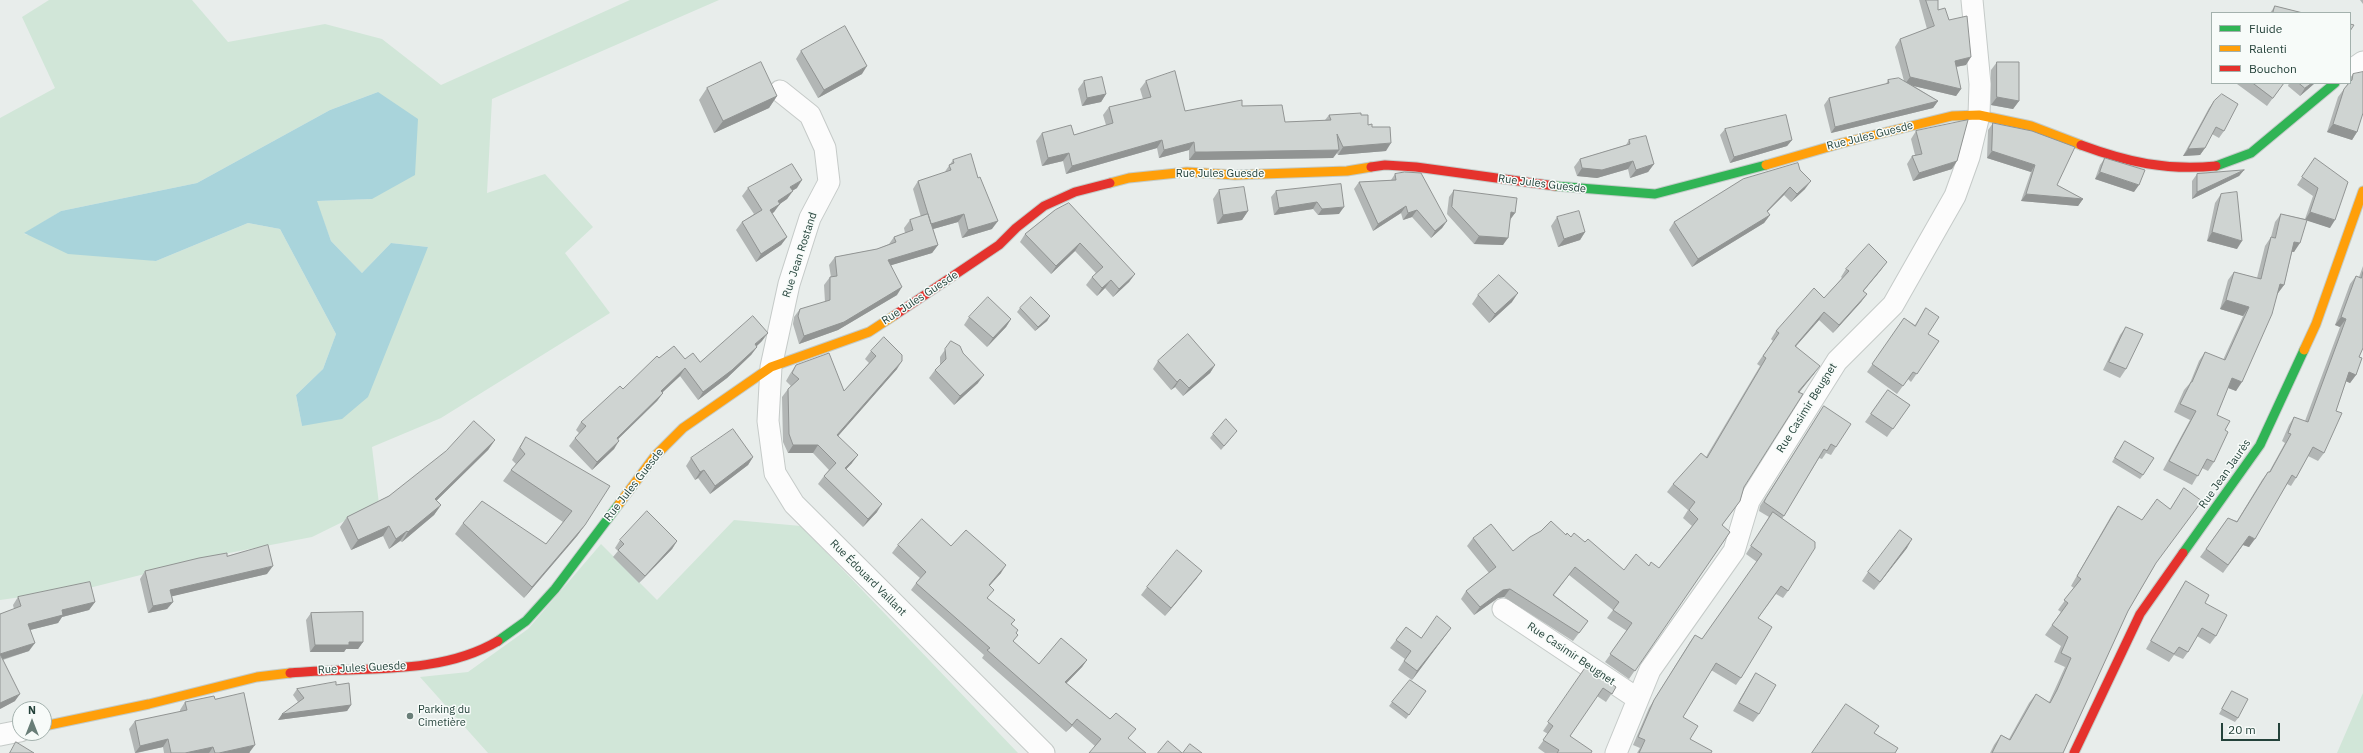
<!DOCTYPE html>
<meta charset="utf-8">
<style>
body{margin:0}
#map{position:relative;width:2363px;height:753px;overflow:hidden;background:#e8edeb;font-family:"IBM Plex Sans",sans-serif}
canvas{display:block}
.legend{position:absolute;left:2211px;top:12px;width:140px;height:72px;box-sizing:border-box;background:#f7fbf9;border:1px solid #a3b1ad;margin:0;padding:5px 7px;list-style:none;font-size:12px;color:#24423a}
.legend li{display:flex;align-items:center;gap:8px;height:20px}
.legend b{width:20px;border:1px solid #a3b1ad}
.north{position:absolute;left:12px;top:701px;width:40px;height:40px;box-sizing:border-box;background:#f7fbf9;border:1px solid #a3b1ad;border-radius:50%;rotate:0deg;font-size:11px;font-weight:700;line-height:16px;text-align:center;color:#24423a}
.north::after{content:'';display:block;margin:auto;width:14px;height:18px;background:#697e78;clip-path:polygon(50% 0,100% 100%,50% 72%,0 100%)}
.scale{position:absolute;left:2221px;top:723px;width:59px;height:18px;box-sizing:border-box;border:2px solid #24423a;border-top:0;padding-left:5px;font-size:12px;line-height:14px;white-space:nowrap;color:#24423a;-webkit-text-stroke:3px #f7fbf9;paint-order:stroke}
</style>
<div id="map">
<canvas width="2363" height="753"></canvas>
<ul class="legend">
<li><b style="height:5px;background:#30b455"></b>Fluide</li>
<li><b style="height:5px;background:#ff9f0a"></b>Ralenti</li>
<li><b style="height:5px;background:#e5322d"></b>Bouchon</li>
</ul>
<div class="north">N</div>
<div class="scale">20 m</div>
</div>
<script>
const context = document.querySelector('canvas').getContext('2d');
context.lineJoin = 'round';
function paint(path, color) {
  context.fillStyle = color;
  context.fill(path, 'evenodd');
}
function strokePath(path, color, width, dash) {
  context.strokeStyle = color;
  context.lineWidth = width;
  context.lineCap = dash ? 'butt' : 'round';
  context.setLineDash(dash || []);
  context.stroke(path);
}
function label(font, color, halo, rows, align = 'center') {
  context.font = font + ' "IBM Plex Sans",sans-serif';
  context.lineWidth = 3;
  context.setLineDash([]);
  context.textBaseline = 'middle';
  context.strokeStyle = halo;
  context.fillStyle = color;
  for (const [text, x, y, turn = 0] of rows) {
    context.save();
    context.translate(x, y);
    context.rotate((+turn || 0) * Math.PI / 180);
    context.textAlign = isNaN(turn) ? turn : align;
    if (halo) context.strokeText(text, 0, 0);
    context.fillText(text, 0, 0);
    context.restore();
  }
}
const green = new Path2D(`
 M49 0H192L228 42 325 24 382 39 441 85 630 0H719L492 99 487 193 545 174 593 227 565 253 610 313 441 418 372 447 379 504 312 537 224 554 93 587 0 600V118L55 88 22 17ZM378 92 372 199 316 201 331 241 362 273 391 243 428 247 302 426 296 395 323 369 336 334 280 229 248 223 156 261 24 234 61 211 197 183 330 110Z
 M734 520 801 526 1018 753H488L420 677 468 672 528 629 601 544 657 600Z
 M2363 693V753H2337Z`);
const water = new Path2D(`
 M378 92 418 119 415 175 372 199 317 201 331 241 362 273 391 243 428 247 368 397 342 419 302 426 296 395 323 369 336 334 280 229 248 223 156 261 68 254 24 233 61 211 197 183 330 110Z`);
const street = new Path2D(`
 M2350 71 2363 62
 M780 91 810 115 825 148 829 182 810 218 789 284 771 367 768 421 775 473 794 504 1044 753
 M1503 609 1638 699
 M0 735 20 731
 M1616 753 1650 670 1734 551 1749 501 1837 361 1893 305 1955 196 1969 157 1979 115 1980 84 1972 0`);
const fast = new Path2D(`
 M2216 166 2251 153 2335 83
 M1555 186 1655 194 1766 165
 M2183 553 2260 445 2304 350
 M498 641 526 621 555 589 619 504`);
const slow = new Path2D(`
 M1766 165 1842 143 1952 116 1979 115 2031 126 2081 145
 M1110 183 1129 178 1187 172 1235 175 1347 171 1371 167
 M2304 350 2316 324 2363 191
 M619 504 655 456 683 428 771 367 869 332 895 315
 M44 726 149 704 257 677 290 673`);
const jam = new Path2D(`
 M2081 145C2127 162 2167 171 2216 166
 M1371 167 1385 165 1416 167 1555 186
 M895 315 999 245 1016 228 1044 206 1075 192 1110 183
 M290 673C358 666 437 677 498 641
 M2074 753 2140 614 2183 553`);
const wall = new Path2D(`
 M1919 0H1938V10L1949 20 1966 65 1956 67 1961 89 1956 96 1914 86 1938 101 1933 108 1831 133 1824 105 1829 98 1886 84 1888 80 1904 81 1895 47 1900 39 1927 29Z
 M2360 0H2363V4Z
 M2275 6 2303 13H2270Z
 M801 51 862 74 818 98 796 59Z
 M1997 62 2019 101 2013 109 1991 105V70Z
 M2353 74 2357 132 2352 140 2327 132 2338 97 2347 85V83H2350V78Z
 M1084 81 1106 94 1101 102 1082 106 1078 89Z
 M1146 81 1185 111 1242 106 1285 122 1325 120 1329 115H1361L1368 125 1372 127 1386 151 1338 155 1337 153 1333 158 1201 160H1189V150L1159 158 1157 148 1066 174 1063 161 1042 166 1036 141 1042 133 1074 135 1106 125 1103 115 1109 107 1143 99 1140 89Z
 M2237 83H2284L2267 106 2237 84Z
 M2289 83H2315L2300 96 2288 86Z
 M707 88 777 96 769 108 714 133 699 100Z
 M2214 101 2224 131 2219 138 2212 134 2205 148 2200 155 2183 156 2209 108Z
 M1993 123 2057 185 2083 199 2078 206 2021 201 2031 172 1987 158 1988 130Z
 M1725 129 1792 140 1787 146 1730 163 1720 135Z
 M1916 131 1952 169 1913 181 1907 164 1912 156 1915 155 1911 139Z
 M1629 140 1654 164 1648 172 1630 178 1628 169 1597 178 1577 176 1574 167 1580 159 1626 145Z
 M2105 158 2134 192 2095 179 2100 165Z
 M2315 158 2330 228 2307 220 2294 252H2292L2284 285 2278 293 2236 391 2228 388 2217 415 2225 430 2214 462 2208 471 2202 468 2192 485 2163 470 2190 420 2174 412 2184 390 2190 383 2199 361 2205 352 2223 360 2243 316 2220 309 2228 280 2234 272 2257 278 2265 246 2271 237 2275 222 2281 214 2305 219 2313 196 2297 185Z
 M953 160 992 229 962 238 958 222 933 229 938 245 932 253 891 265 897 295 838 330 799 344 793 324 794 317 800 309 825 302 824 285 830 277H831L829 265 835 257 877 249 889 244 894 237 905 233 904 228 910 220 921 217 913 189 918 181 944 173Z
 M1800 170 1805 189 1791 202 1784 195 1767 212 1770 215 1764 223 1692 267 1669 230 1674 222Z
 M2244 170 2239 176 2192 199V181L2197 174Z
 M1395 174 1447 221 1442 228 1431 238 1412 217 1403 220 1401 213 1373 231 1354 189 1359 182 1391 180Z
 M1341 184 1339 214 1318 215 1313 209 1274 215 1271 197 1276 191Z
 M748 188H797L792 191 787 199 779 204 774 212 772 214 787 237 781 245 756 262 736 230 742 222 754 214 742 196Z
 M1219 190 1248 211 1242 220 1217 224 1213 199Z
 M1454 190 1515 213 1510 219 1503 245 1474 244 1447 214 1449 197Z
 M2221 194 2237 249 2207 241 2215 203Z
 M1055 210 1135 274 1129 282 1113 297 1105 288 1097 296 1086 285 1092 277 1096 273 1075 251 1051 274 1020 242 1025 234Z
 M1557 217 1585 232 1580 240 1558 247 1551 226Z
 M2363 266V348L2359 357 2356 375 2350 383 2346 381 2336 411 2324 453 2318 461 2308 456 2296 478 2291 486 2287 484 2249 547 2243 545 2223 573 2200 557 2228 518 2237 521 2262 480 2268 472H2269L2285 443 2282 441 2289 425 2294 417 2305 421 2340 327 2335 325 2350 284 2356 276 2359 277Z
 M1846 269 1881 270 1863 291 1867 294 1861 302 1833 333 1819 320 1796 346 1814 374 1799 392 1744 487 1740 501 1722 525 1730 532 1629 679 1605 662 1627 631 1607 618 1613 610 1569 575 1554 595 1588 621 1573 641 1504 597 1498 598 1474 615 1461 599 1466 591 1489 573 1467 546 1473 538 1513 551 1566 535 1585 542 1624 570 1649 566 1659 568 1692 526 1683 518 1688 510 1667 492 1673 484 1706 457 1760 366 1757 364 1773 341 1771 339 1776 331 1824 298 1842 278 1841 277Z
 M1478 295 1512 302 1489 323 1472 304Z
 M1020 308 1050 316 1047 321 1035 331 1017 312Z
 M1926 308 1928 334 1939 341 1911 382 1908 379 1897 394 1867 372 1904 318 1915 325Z
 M969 317 1011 319 1006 327 987 347 964 325Z
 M2126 327V369L2120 378 2103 370 2120 335Z
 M762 341 757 346V347L751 355 727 378 698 400 680 376 662 393H663L657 401 618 439 614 449 592 470 569 446 575 438 579 433 576 430 581 422 623 389 659 358 685 359 700 362Z
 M951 341 978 383 954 405 929 378 935 370 940 365V357Z
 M871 351 897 369 838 436 852 463 846 469 877 512 863 527 818 484 824 476 829 470 813 453H788L783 442 782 397 788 389 791 386 786 381 790 374 796 365 844 391 869 363 865 359Z
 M1158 361 1215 365 1210 373 1183 396 1175 387 1171 390 1153 369Z
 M1888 390 1910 405 1887 437 1865 422Z
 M1824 406 1836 447 1831 455 1826 453 1822 459 1819 458 1782 519 1788 591 1783 598 1776 594 1758 618 1741 678 1736 685 1711 670 1683 717 1690 739 1711 753H1637L1640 748 1633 745 1649 708 1690 642 1695 635 1702 639 1757 562 1746 554 1769 517 1759 511 1760 506Z
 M1213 434 1234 435 1221 450 1210 438Z
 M526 437 585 525 577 536 524 598 455 534 463 523 546 544 563 522 503 481 511 470 516 464 512 460 518 449Z
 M495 440 488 450 436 501 441 505 434 515 402 542 400 541 389 549 383 536 351 550 340 527 347 517 389 496Z
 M2122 445 2143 475 2140 479 2112 462Z
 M753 457 748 465 710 494 698 478 695 480 686 466 691 458Z
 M2118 506 2155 565 2128 611 2063 753H1990L1994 745 2001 735 2009 739 2029 703 2036 694 2049 702 2050 700 2065 667 2054 662 2061 646 2045 635 2061 612 2058 610 2074 588 2071 586 2111 516Z
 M620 540 677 541 672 549 639 583 613 557 618 551 615 548Z
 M898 545 951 546 1001 573 989 586 988 599 1015 620 1011 625 1016 633 1018 635 1013 641 1039 664 1087 660 1082 667 1066 683 1110 719 1136 729 1095 746 1072 726 1066 732 982 658 984 655 911 590 916 583 920 578 892 553Z
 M1907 548 1874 590 1862 581 1868 572Z
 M227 556 267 574 172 596 173 602 167 609 148 613 140 579 145 571Z
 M1202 571 1196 579 1165 616 1141 595 1147 587Z
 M2186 581 2205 603 2216 636 2210 644 2197 636 2188 652 2183 659 2174 655 2169 662 2146 649 2181 589Z
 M18 597 95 602 89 610 62 617 58 623 30 630 29 651 3 660 15 701 0 709V614L14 609 13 605Z
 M311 613 363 642 358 649H346L344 652H310L306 620Z
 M1406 627 1421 638 1451 628 1412 680 1398 670 1405 659 1390 648Z
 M1586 667 1616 687 1606 702 1597 696 1570 736 1591 753H1545L1538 748 1548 734 1543 731Z
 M1756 673 1759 714 1753 722 1733 711 1750 682Z
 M336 685 351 705 347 711 278 720 298 702 293 695 297 689Z
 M1426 691 1406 719 1389 706 1392 702Z
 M2232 691 2238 718 2235 722 2219 714Z
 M215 699 250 753H164L163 747 137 753H135L129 729 135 721 180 712V710L185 702Z`);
const shadedWall = new Path2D(`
 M1971 57 1966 65 1949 68 1955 61Z
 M867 66 862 74 818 98 824 90Z
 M1910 77 1961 89 1956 96 1905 84Z
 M2312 83H2315L2300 96 2305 88Z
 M1106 94 1101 102 1082 106 1087 98Z
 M777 96 769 108 714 133 723 121Z
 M1997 97 2019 101 2013 109 1991 105Z
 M1938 101 1933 108 1831 133 1835 127Z
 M2333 124 2357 132 2352 140 2327 132Z
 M1162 140 1157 148 1066 174 1072 166Z
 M1792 140 1787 146 1730 163 1734 157Z
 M1194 142 1189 150 1159 158 1164 150Z
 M1391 143 1386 151 1338 155 1343 147Z
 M2205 148 2200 155 2183 156 2188 149Z
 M1339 150 1333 158 1201 160H1189L1195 152Z
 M1992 151 2035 165 2031 172 1987 158Z
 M1069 153 1063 161 1042 166 1048 158Z
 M1633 161 1628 169 1597 178 1577 176 1582 168Z
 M1957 161 1952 169 1913 181 1919 173Z
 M1654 164 1648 172 1630 178 1636 170Z
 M2244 170 2239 176 2192 199 2197 192Z
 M2100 172 2139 185 2134 192 2095 179Z
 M802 180 797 188 785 195 790 187Z
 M1811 181 1805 189 1791 202 1797 194Z
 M1790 187 1784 195 1761 218 1767 211Z
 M793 191 787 199 773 209 780 204 774 212 764 218 770 210 778 201Z
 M2026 194 2083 199 2078 206 2021 201Z
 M1317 202 1313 209 1274 215 1279 208Z
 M1406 206 1401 213 1373 231 1378 224Z
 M1344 207 1339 214 1318 215 1322 209Z
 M1417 210 1412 217 1403 220 1408 213Z
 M1248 211 1242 220 1217 224 1223 215Z
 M1511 212 1515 213 1510 220Z
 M2310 212 2335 220 2330 228 2305 220Z
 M964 214 958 222 926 231 931 224Z
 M1770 215 1764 223 1692 267 1698 259Z
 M998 221 992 229 962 238 968 230Z
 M1447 221 1442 228 1431 238 1435 231Z
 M1585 232 1580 240 1558 247 1564 239Z
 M2212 232 2242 241 2237 249 2207 241Z
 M1479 236 1508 238 1503 245 1474 244Z
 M787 237 781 245 756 262 761 254Z
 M2294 242 2300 243 2294 252 2288 251Z
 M1080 243 1075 251 1051 274 1056 266Z
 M938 245 932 253 882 268 888 260Z
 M1887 262 1881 270 1857 299 1863 291Z
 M1135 274 1129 282 1113 297 1119 289Z
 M1111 280 1105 288 1097 296 1102 288Z
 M2280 284 2284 285 2278 293 2274 292Z
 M902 287 897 295 838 330 799 344 804 336Z
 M1518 293 1512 302 1489 323 1495 314Z
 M1867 294 1861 302 1833 333 1839 325Z
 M2226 300 2249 307 2243 316 2220 309Z
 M1824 312 1819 320 1789 354 1795 346Z
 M1050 316 1047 321 1035 331 1038 327Z
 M2341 317 2346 319 2340 327 2335 325Z
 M1011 319 1006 327 987 347 993 338Z
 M768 333 762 341 750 352 755 344Z
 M757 347 751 355 727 378 698 400 703 392Z
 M902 361 897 369 832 443 837 435Z
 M1215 365 1210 373 1183 396 1189 388Z
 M1820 366 1814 374 1793 400 1798 392Z
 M685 368 680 376 655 399 661 391Z
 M2349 372 2356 375 2350 383 2343 380Z
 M984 375 978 383 954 405 960 396Z
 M2232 378 2242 382 2236 391 2226 387Z
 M1180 379 1175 387 1171 390 1177 382Z
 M663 393 657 401 611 446 617 438Z
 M495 440 488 450 428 509 435 499Z
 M619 441 614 449 592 470 597 462Z
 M793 445H818L813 453H788Z
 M858 455 852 463 839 477 845 468Z
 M753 457 748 465 710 494 715 486Z
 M704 470 698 478 695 480 700 472Z
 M882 504 877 512 863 527 868 519Z
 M441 505 434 515 402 542 408 532Z
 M585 525 577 536 524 598 532 587Z
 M389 526 383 536 351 550 358 540Z
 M407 531 400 541 389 549 396 539Z
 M2249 536 2255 539 2249 547 2243 545 2223 573Z
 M1912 539 1907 548 1874 590 1880 582Z
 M677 541 672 549 639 583 645 576Z
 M1006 565 1001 573 983 593 989 585Z
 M273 566 267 574 165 598 170 590Z
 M1202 571 1196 579 1165 616 1171 608Z
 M1510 589 1504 597 1498 598 1474 615 1480 607 1503 590Z
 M95 602 89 610 62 617 58 623 22 632 28 624 62 610Z
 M173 602 167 609 148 613 153 606Z
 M1451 628 1412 680 1417 671Z
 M349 642H363L358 649H346L344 652H310L315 645Z
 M35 643 29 651 0 660V654Z
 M1087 660 1082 667 1060 690 1065 682Z
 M20 694 15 701 0 709V703Z
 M351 705 347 711 278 720 282 714Z
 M1077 719 1072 726 1066 732 1072 725Z
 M168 739 163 747 135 753 140 746Z
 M255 745 249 753H219Z
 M213 747 209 753H185Z`);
const building = new Path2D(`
 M1926 0H1938V10L1945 8 1949 20 1967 16 1971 57 1955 61 1961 89 1910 77 1900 39 1934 26Z
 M2275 6 2303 13H2273Z
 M2350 24 2354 25 2350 31Z
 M845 26 867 66 824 90 801 51Z
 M761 62 777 96 723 121 707 88Z
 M1997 62H2019V101L1997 97Z
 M1175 71 1185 111 1242 100V106L1282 105 1285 122 1331 120 1329 115 1361 113V115H1368V125L1372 124V127H1390L1391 143 1343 147 1337 134 1339 150 1207 152H1195L1194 142 1164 150 1162 140 1072 166 1069 153 1048 158 1042 133 1071 125 1074 135 1113 123 1109 107 1151 97 1146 81Z
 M2363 72V113L2357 132 2333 124 2344 89 2349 83H2350V82L2352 80 2353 74Z
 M1102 77 1106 94 1087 98 1084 81Z
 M1899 78 1938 101 1835 127 1829 98 1889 83 1888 80Z
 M2253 83H2284L2273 98Z
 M2299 83H2312L2305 88Z
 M2222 94 2238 104 2224 131 2216 127 2205 148 2188 149 2214 101Z
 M1786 115 1792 140 1734 157 1725 129Z
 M1968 120 1957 161 1919 173 1912 156 1922 154 1916 131Z
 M1993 123 2032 131 2075 147 2057 185 2083 199 2026 194 2035 165 1992 151Z
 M1646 136 1654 164 1636 170 1633 161 1602 170 1582 168 1580 159 1630 144 1629 140Z
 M971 154 978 178 980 177 998 221 968 230 964 214 931 224 918 181 951 170 949 165 954 163 953 160Z
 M2105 158 2145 170 2139 185 2100 172Z
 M2315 158 2348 182 2335 220 2310 212 2318 188 2302 177Z
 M1798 163 1800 170 1811 181 1797 194 1790 187 1767 211 1770 215 1698 259 1674 222 1743 179Z
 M792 164 802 180 790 187 793 191 778 201 780 204 770 210 787 237 761 254 742 222 762 210 748 188Z
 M2244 170 2197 192V174Z
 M1405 172 1421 173 1447 221 1435 231 1417 210 1408 213 1406 206 1378 224 1359 182 1396 180 1395 174Z
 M1341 184 1344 207 1322 209 1317 202 1279 208 1276 191Z
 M1244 187 1248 211 1223 215 1219 190Z
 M1454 190 1517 198 1515 213 1511 212 1508 238 1479 236 1452 207Z
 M2237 192 2242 241 2212 232 2221 194Z
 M1069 203 1135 274 1119 289 1111 280 1102 288 1092 277 1103 267 1080 243 1056 266 1025 234 1055 210Z
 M1579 211 1585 232 1564 239 1557 217Z
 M928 214 938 245 888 260 902 287 844 322 804 336 798 316 800 309 830 300V277L837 276 835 257 877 249 896 242 894 237 913 230 910 220Z
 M2281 214 2307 220 2300 243 2294 242 2284 285 2280 284 2272 314 2242 382 2232 378 2217 415 2230 421 2225 430 2228 432 2214 462 2207 459 2198 476 2169 461 2196 411 2180 404 2191 382H2192L2205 352 2225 360 2249 307 2226 300 2234 272 2261 279 2271 237 2275 238Z
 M1869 244 1887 262 1863 291 1867 294 1839 325 1824 312 1795 346 1820 366 1798 392 1803 394 1744 487 1740 501 1722 525 1730 532 1635 671 1610 654 1632 623 1613 610 1619 602 1575 567 1553 595 1588 621 1579 633 1510 589 1503 590 1480 607 1466 591 1496 567 1473 538 1491 524 1513 551 1530 537 1541 531 1551 521 1566 535 1567 533 1571 537 1574 533 1585 542 1588 539 1624 570 1636 554 1649 566 1651 562 1659 568 1698 519 1689 510 1695 502 1673 484 1701 453 1707 458 1766 358 1763 356 1779 333 1776 331 1814 288 1824 298 1849 271 1846 269Z
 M2363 272V348L2359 357 2362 358 2356 375 2349 372 2336 411 2342 413 2324 453 2313 447 2296 478 2292 475 2255 539 2249 536 2228 565 2206 549 2228 518 2237 522 2268 472H2270L2291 434 2288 433 2294 417 2308 422 2346 319 2341 317 2356 276 2361 278Z
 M1499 275 1518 293 1495 314 1478 295Z
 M988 297 1011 319 993 338 969 317Z
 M1031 297 1050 316 1038 327 1020 308Z
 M1926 308 1939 317 1928 334 1939 341 1917 374 1913 372 1903 386 1872 364 1904 318 1915 326Z
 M753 316 768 333 755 344 757 347 732 370 703 392 685 368 661 391 663 393 617 438 619 441 597 462 575 438 586 426 581 422 620 386 623 389 657 356 659 358 674 346 685 359 693 353 700 362Z
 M2126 327 2143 334 2126 369 2109 362Z
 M1188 334 1215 365 1189 388 1180 379 1177 382 1158 361Z
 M884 337 902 355V361L837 435 858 455 845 468 882 504 868 519 824 476 836 463 818 445H793L789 434 788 389 799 379 792 373 796 365 829 353 844 391 876 356 871 351Z
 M951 341 960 346 963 353 984 375 960 396 935 370 946 359 945 349Z
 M1888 390 1910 405 1893 429 1871 414Z
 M1824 406 1851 424 1836 447 1831 444 1827 451 1824 449 1784 516 1764 502 1766 498Z
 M1226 419 1237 431 1224 446 1213 434Z
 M474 421 495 440 435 499 441 505 408 532 407 531 396 539 389 526 358 540 347 517 389 496 446 451Z
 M733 429 753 457 715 486 704 470 700 472 691 458Z
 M526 437 610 486 585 525 532 587 463 523 482 501 546 544 572 511 511 470 525 454 520 448Z
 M2125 441 2154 458 2143 475 2115 458Z
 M2184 488 2202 501 2156 563 2128 611 2063 753H1992L2001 735 2010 740 2036 694 2050 703 2057 690 2071 658 2061 653 2068 637 2052 625 2068 603 2064 600 2081 579 2077 576 2118 506 2142 520 2157 499 2170 509Z
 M647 511 677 541 645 576 618 550 624 544 620 540Z
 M1773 512 1815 542V548L1788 591 1781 586 1758 618 1772 627 1741 678 1716 663 1683 717 1698 726 1690 739 1712 751 1711 753H1639L1645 740 1638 737 1654 700 1695 635 1702 639 1762 554 1751 546Z
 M922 519 951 546 966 530 1006 565 989 585 994 590 987 598 1015 620 1011 624 1018 630 1016 633 1018 635 1013 641 1039 664 1061 638 1087 660 1065 682 1110 719 1116 713 1136 729 1128 738 1146 753H1089L1101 739 1077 719 1072 725 987 650 990 648 916 583 926 572 898 545Z
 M1900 530 1912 539 1880 582 1868 572Z
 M268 545 273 566 170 590 173 602 153 606 145 571 199 558 227 553V556Z
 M1177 550 1202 571 1171 608 1147 587Z
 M2186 581 2209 595 2205 603 2227 615 2216 636 2202 628 2188 652 2179 647 2174 654 2151 641Z
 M90 582 95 602 62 610 63 615 28 624 35 643 0 654 20 694 0 703V614L21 606 18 597Z
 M363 612V642H349V645H315L311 613Z
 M1437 616 1451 628 1417 671 1404 661 1411 651 1396 640 1406 627 1421 638Z
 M1586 667 1616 687 1612 694 1603 688 1570 736 1592 751 1591 753H1557L1559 750 1543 740 1553 726 1548 722Z
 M1756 673 1776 685 1759 714 1739 703Z
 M1410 680 1426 691 1409 715 1392 702Z
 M336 682V685L349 683 351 705 282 714 304 698 297 689Z
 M2232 691 2248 699 2238 718 2222 709Z
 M244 693 255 745 219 753H215L213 747 185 753H171L168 739 140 746 135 721 187 710 185 702 214 696 215 699Z
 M1846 704 1879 726 1874 733 1898 748 1895 753H1812Z
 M1168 741 1182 753H1158Z
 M16 742 34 753H10Z
 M1190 744 1202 753H1183Z`);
const markers = [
 [410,716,4,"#697e78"]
];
const streetNames = [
 ["Rue Jules Guesde",1870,136,-14],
 ["Rue Jules Guesde",1220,174],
 ["Rue Jules Guesde",1542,184,7],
 ["Rue Jean Rostand",800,255,-72],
 ["Rue Jules Guesde",920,298,-33],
 ["Rue Casimir Beugnet",1807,408,-58],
 ["Rue Jean Jaurès",2225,474,-55],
 ["Rue Jules Guesde",634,485,-52],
 ["Rue Édouard Vaillant",868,578,45],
 ["Rue Casimir Beugnet",1571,654,34],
 ["Rue Jules Guesde",362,668,-3]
];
const poiNames = [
 ["Parking du",418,710],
 ["Cimetière",418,723]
];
paint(green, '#d1e6d8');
paint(water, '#a9d4db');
strokePath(street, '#c5cac8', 23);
strokePath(fast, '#c3cbc8', 11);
strokePath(slow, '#c3cbc8', 11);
strokePath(jam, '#c3cbc8', 11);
strokePath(street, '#fcfcfc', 21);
strokePath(fast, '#30b455', 9);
strokePath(slow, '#ff9f0a', 9);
strokePath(jam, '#e5322d', 9);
paint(wall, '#b2b6b5');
paint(shadedWall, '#919493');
paint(building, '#cfd4d2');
strokePath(building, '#919493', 1);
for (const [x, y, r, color] of markers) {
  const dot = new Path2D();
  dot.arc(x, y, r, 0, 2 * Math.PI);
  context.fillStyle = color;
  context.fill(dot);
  strokePath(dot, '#f7fbf9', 1.5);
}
label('11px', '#24423a', '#f7fbf9', streetNames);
label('11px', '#24423a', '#f7fbf9', poiNames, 'left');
</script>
